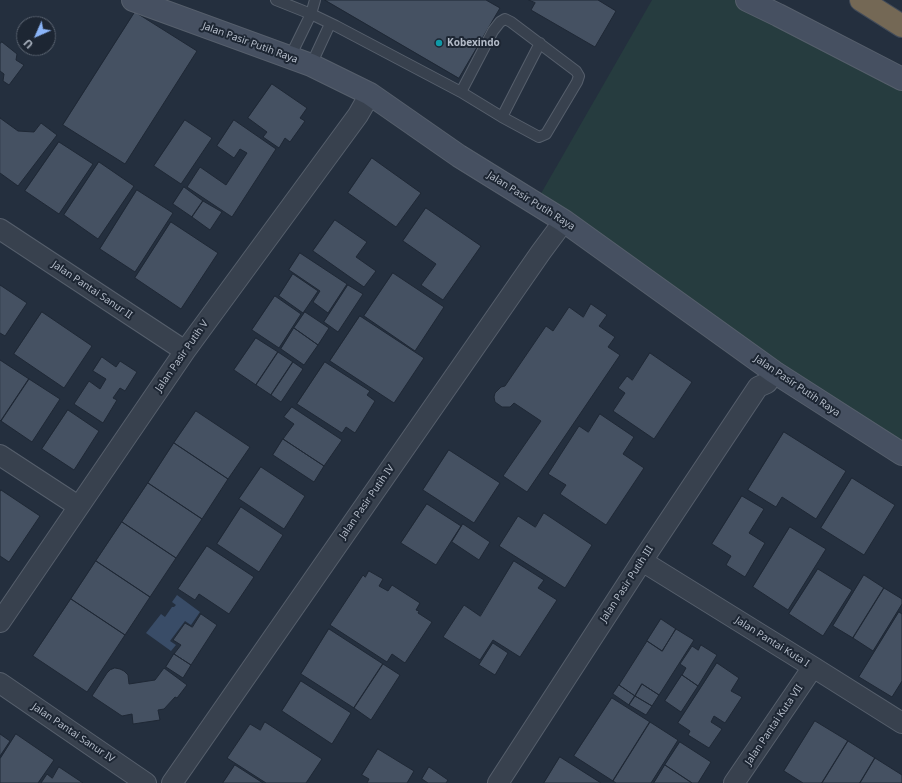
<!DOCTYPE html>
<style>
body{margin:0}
#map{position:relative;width:902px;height:783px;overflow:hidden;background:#242f3e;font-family:"Noto Sans",sans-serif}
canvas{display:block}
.north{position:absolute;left:16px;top:16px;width:40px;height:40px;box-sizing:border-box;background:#1d2633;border:1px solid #59626f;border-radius:50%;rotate:225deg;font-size:11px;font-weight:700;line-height:16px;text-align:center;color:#b4bcc9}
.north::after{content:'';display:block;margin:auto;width:14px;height:18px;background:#8ab4f8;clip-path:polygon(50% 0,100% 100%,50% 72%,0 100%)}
</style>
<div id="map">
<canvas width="902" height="783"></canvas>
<div class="north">U</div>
</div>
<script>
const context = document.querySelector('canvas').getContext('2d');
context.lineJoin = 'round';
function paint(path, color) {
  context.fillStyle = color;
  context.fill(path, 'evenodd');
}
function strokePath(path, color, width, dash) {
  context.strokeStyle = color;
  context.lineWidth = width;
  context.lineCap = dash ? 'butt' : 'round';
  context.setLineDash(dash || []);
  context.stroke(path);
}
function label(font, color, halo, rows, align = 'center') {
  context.font = font + ' "Noto Sans",sans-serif';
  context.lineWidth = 4;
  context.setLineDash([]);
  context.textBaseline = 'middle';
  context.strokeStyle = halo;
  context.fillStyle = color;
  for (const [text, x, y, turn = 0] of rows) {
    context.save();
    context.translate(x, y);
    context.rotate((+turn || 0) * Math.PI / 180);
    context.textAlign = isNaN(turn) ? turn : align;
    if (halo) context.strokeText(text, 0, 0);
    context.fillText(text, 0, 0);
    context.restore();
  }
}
const green = new Path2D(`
 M652 0H747L902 78V454L535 204Z`);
const water = new Path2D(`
 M177 595 200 612 191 625 185 621 170 641 176 645 171 651 146 633 161 614 165 617 172 607H174L176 605 172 602Z`);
const building = new Path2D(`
 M325 0H486L500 8 459 78Z
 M529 0H598L616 11 595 47 531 10 535 3Z
 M135 12 197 51 125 164 63 125Z
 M2 42 17 54 16 60 24 65 9 85 3 81 4 74 0 71V44Z
 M272 84 307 108 300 118 305 121 290 142 285 138 279 148 263 137 267 132 248 118Z
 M0 118 18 131 34 132 41 123 57 135 18 186 0 173Z
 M185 120 212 138 181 184 154 166Z
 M234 120 276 149 232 217 187 187 200 167 226 185 247 153 240 149 234 158 217 146Z
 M59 142 93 164 59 214 25 191Z
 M372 158 421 193 396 227 348 193Z
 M99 162 134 186 98 239 64 215Z
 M184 187 203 201 192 217 173 204Z
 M137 190 173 213 135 272 100 249Z
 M203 201 222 212 210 230 192 217Z
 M426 208 481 246 443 300 421 285 436 264 403 241Z
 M335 220 367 242 356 257 376 271 364 287 313 251Z
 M171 222 218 253 181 309 135 278Z
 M300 253 347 284 328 313 313 302 320 291 289 270Z
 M393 273 444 307 415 351 364 316Z
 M293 274 318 291 303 313 279 296Z
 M0 285 27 303 5 336 0 333Z
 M348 285 363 294 338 332 324 322Z
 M275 296 301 314 279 348 252 330Z
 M591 304 607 315 599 326 615 337 608 347 620 355 527 492 503 476 541 421 514 403 510 407H502L495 402 494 397 495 393 501 387 505 386 546 326 553 331 569 307 583 317Z
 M42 312 92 346 64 388 14 354Z
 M305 312 329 328 318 345 294 328Z
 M360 316 424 358 394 403 330 361Z
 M294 328 318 345 304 365 281 349Z
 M256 338 278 352 256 385 234 370Z
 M278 352 293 362 271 395 256 385Z
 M650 353 692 382 654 439 613 411 625 393 618 388 627 376 632 380Z
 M102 357 116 367 120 361 137 372 125 391 120 388 113 398 117 400 103 423 74 404 89 381 100 389 106 379 93 371Z
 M0 360 29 379 1 421 0 420Z
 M293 362 303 369 281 402 271 395Z
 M325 362 370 391 367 395 375 401 355 433 346 427 342 433 297 404Z
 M29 379 60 399 32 442 1 421Z
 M292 407 342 440 324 466 283 439 294 424 284 417Z
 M68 410 99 431 74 470 42 449Z
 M196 411 250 447 228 479 174 443Z
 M600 414 634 437 623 454 644 468 606 525 560 494 566 485 548 474 579 426 588 432Z
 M784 432 846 471 816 519 782 497 776 507 748 490Z
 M283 439 324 466 314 482 273 455Z
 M174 443 228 479 202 519 148 483Z
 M449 450 500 483 474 523 423 490Z
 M261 467 305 496 284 529 239 499Z
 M852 478 895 505 864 555 821 528Z
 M148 483 202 519 176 558 122 522Z
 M1 490 40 516 9 562 0 556V492Z
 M742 496 764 509 749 533 765 543 745 577 726 565 731 556 712 544Z
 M427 504 461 526 436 565 401 543Z
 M241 507 283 535 259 572 217 544Z
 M544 513 592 545 565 588 499 546 518 516 535 527Z
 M122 522 176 558 150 597 96 561Z
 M463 524 490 542 479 560 452 542Z
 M790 527 826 549 788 610 753 587Z
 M207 546 254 577 229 614 199 594 195 600 178 589Z
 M96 561 150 597 125 635 71 599Z
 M514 561 544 580 538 588 557 600 520 657 493 640 480 660 443 637 464 605 480 616Z
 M818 569 852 590 823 636 789 614Z
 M369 571 383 579 379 586 388 591 392 585 420 603 416 610 419 611 418 613 432 622 405 663 392 654 387 662 330 625 363 575 365 577Z
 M864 575 884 588 853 638 833 626Z
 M884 588 902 599V604L873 651 853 638Z
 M71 599 125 635 87 692 33 656Z
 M899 612 902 614V681L892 697 859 677Z
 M201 614 217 625 191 665 174 654 181 645 173 640 185 623 192 627Z
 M661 619 676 629 662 651 647 641Z
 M329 629 383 664 354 708 301 674Z
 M676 629 694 640 659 695 642 684 635 696 619 685 647 641 662 651Z
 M493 643 508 653 495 675 479 665Z
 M701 645 717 655 698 686 682 675 686 668 680 664 692 646 698 650Z
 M174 654 191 665 183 678 166 667Z
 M717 663 739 678 731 691 742 697 725 723 714 716 711 722 722 729 709 748 688 735 690 731 678 723Z
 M383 664 400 675 371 720 354 708Z
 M115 668 120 669 124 671 128 675 129 684 155 680 164 668 187 685 177 698 175 697 164 709 158 710 160 720 133 724 132 714 122 716 92 696 107 673 110 670Z
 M682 675 698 686 681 712 665 701Z
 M301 681 351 713 332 744 282 711Z
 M642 684 659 695 652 706 635 696Z
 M619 685 635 696 629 705 613 694Z
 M635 696 652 706 646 715 629 705Z
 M612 698 650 722 613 781 574 756Z
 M815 721 848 741 822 783H803L784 771Z
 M265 722 322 759 306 783H266L227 758 250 724 260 730Z
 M650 722 678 740 651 783H616L613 781Z
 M0 734 10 741 0 756Z
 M16 734 54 760 38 783H0V759Z
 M848 741 875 758 860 783H822Z
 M680 742 711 762 698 783H692L665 765Z
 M378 749 414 771 407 783H367L369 779 362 775Z
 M560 757 601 783H544Z
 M875 758 902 775V783H860Z
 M235 765 263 783H223Z
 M665 765 692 783H654Z
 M59 767 83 783H41L47 774 52 778Z
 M429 767 448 780 446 783H428L422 779Z`);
const lane = new Path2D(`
 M276 0 311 14 336 26 461 92 502 117 540 43
 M290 57 311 14 315 0
 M311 65 330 24
 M461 92 493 31 500 22 505 19 511 22 576 71 579 76 577 82 546 134 539 137 502 117`);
const street = new Path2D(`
 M0 229 185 351
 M0 455 78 506
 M642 561 813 667 902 723
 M0 622 185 351 358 115 370 94
 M0 683 146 783
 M172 783 541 252 564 221
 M498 783 642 561 758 387 767 383 774 372
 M734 783 813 667`);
const secondary = new Path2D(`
 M133 0 311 65 370 94 459 156 564 221 774 372 902 454
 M747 0 778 15 902 79`);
const highway = new Path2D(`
 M861 0 902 26`);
const markers = [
 [439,43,4,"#0f9aa8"]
];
const streetNames = [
 ["Jalan Pasir Putih Raya",250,43,20],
 ["Jalan Pasir Putih Raya",531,201,32],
 ["Jalan Pantai Sanur II",92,290,34],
 ["Jalan Pasir Putih V",182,356,-55],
 ["Jalan Pasir Putih Raya",797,386,34],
 ["Jalan Pasir Putih IV",367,502,-55],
 ["Jalan Pasir Putih III",627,584,-57],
 ["Jalan Pantai Kuta I",772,642,32],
 ["Jalan Pantai Kuta VII",774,725,-56],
 ["Jalan Pantai Sanur IV",73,733,34]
];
const poiNames = [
 ["Kobexindo",447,43]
];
paint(green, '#263c3f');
paint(water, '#394c67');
paint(building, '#455162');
strokePath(building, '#1f2835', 1);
strokePath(lane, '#565f6c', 12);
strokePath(street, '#565f6c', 22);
strokePath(secondary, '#565f6c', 24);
strokePath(highway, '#434c59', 24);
strokePath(lane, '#38414e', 10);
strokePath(street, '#38414e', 20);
strokePath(secondary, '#465061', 22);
strokePath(highway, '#746855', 22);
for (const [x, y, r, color] of markers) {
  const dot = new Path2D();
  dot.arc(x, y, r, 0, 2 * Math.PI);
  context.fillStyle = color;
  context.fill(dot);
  strokePath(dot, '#1d2633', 1.5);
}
label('10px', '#b4bcc9', '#1d2633', streetNames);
label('bold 10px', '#b4bcc9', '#1d2633', poiNames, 'left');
</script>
